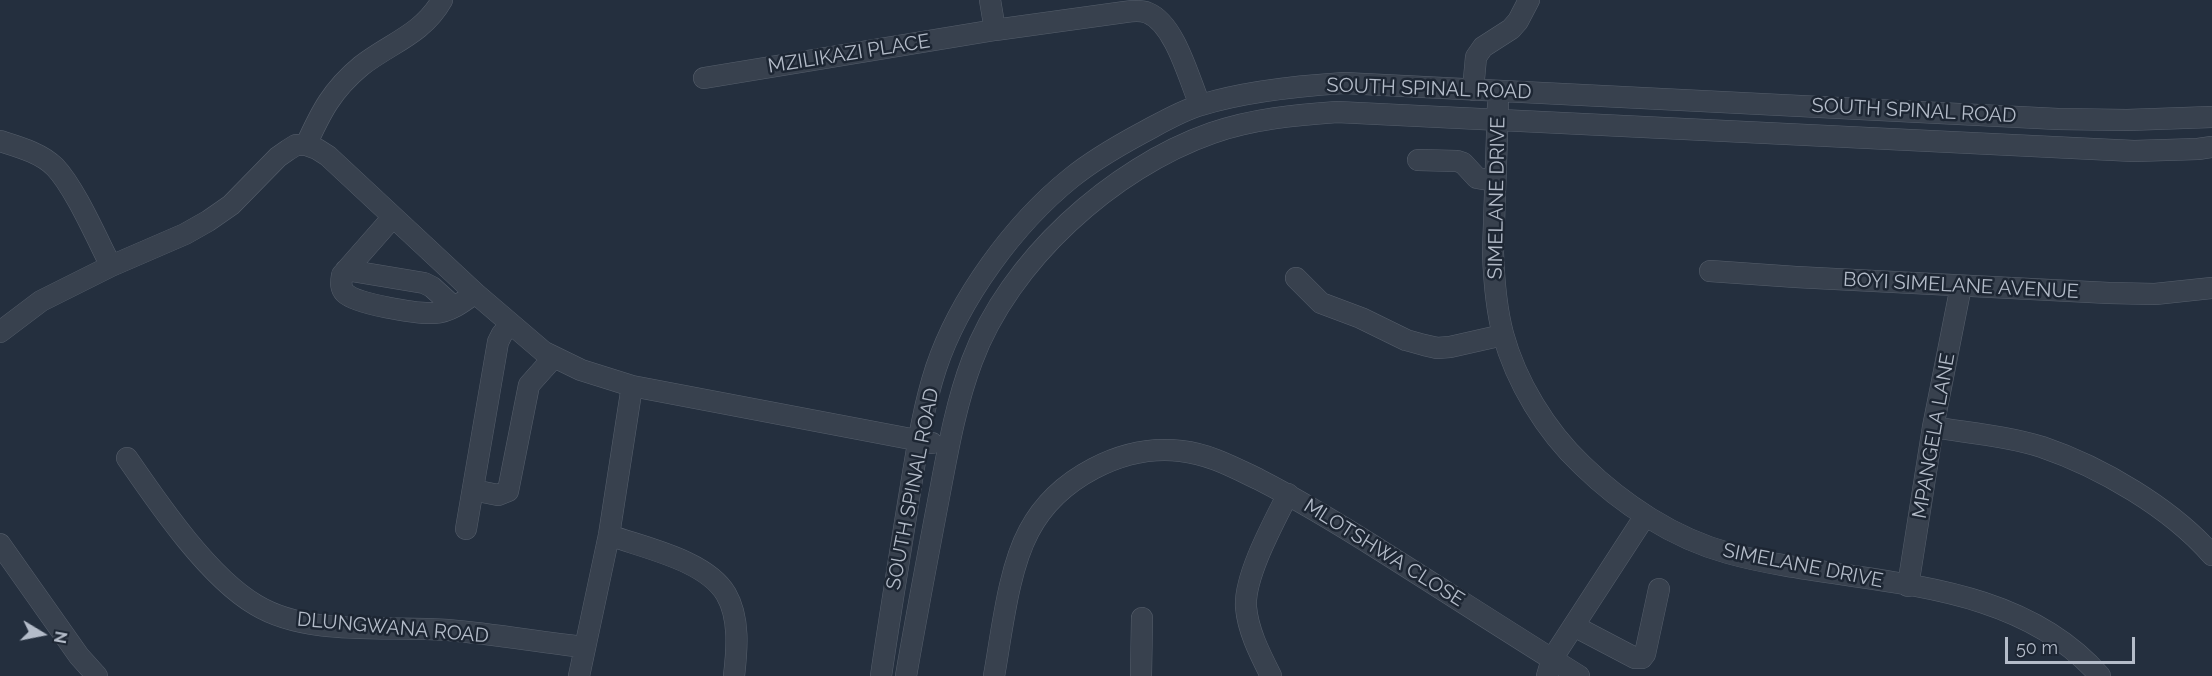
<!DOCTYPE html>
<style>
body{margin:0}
#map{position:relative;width:2212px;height:676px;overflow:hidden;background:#242f3e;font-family:Raleway,sans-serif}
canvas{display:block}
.north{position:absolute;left:12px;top:604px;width:60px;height:60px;-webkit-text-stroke:4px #1d2633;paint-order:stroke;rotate:100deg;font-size:16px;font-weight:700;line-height:24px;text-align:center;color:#b4bcc9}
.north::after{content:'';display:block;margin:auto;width:21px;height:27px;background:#b4bcc9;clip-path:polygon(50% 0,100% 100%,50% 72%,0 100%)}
.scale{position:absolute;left:2005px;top:637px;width:130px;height:27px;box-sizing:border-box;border:3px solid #b4bcc9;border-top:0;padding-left:8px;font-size:18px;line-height:21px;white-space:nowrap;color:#b4bcc9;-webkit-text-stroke:4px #1d2633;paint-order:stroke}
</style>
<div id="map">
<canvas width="2212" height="676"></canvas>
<div class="north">N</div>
<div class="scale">50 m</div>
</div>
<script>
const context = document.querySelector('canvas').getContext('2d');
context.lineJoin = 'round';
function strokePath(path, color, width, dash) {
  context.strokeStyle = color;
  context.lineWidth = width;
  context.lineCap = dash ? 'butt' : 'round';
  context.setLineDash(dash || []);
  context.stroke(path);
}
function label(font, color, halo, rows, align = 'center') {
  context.font = font + ' Raleway,sans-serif';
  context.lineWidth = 5;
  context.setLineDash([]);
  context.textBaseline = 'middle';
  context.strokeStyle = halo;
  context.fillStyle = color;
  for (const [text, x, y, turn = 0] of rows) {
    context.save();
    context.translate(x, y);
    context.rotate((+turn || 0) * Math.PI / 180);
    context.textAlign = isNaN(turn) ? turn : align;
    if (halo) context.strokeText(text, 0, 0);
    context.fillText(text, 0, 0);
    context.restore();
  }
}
const minor = new Path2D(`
 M990 0 995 30
 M704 78 995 30 1125 12C1132 11 1141 10 1148 13 1175 24 1189 79 1200 105
 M1473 90 1476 57 1483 47 1511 29 1518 21 1529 0
 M1498 105 1493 253C1494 280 1496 308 1503 334 1516 382 1546 431 1582 465 1622 504 1673 538 1728 553 1850 587 2009 571 2100 676
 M0 141C19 147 41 153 55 167 75 188 97 239 111 266
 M306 145C321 112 332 90 361 66 390 43 422 35 442 0
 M1418 160 1457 161 1463 163 1477 178 1495 181
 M393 217 342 275C341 282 340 288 345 293 356 304 417 314 434 313 450 312 463 302 475 293
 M346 270 424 283 432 287 454 307
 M1710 271 1796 277 2109 293 2155 294 2212 288
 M1296 278 1321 303 1361 318 1406 340 1424 345 1437 348 1450 347 1503 335
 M0 332 41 301 111 266 185 234 208 221 231 205 278 157 288 150 296 145H306L317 149 328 156 475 293 544 352 581 370 632 386 609 535 579 676
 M632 386 932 443
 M1933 427C1969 433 2007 436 2042 447 2101 467 2171 508 2212 555
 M127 458C158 503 208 577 256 605 309 637 387 625 448 630 494 634 539 642 584 647
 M473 490 498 495 508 491 529 385 554 357
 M466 529 498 342 502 334 511 324
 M609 535C644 548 706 560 726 594 740 618 737 650 734 676
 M0 544 79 656 97 676
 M1908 586 1933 427 1961 286
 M1574 626 1635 658H1642L1645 654 1659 589
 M881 676C889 621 898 566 907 510 915 463 921 414 936 368 959 299 1014 224 1071 178 1092 161 1116 147 1140 134 1159 124 1180 111 1201 105 1246 91 1297 86 1344 83L2058 119 2127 120 2212 117
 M906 676C916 618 927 560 938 502 947 455 955 406 972 361 1009 261 1112 168 1212 133 1252 119 1295 115 1337 112L2134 151 2198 149 2212 147
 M994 676C1002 632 1008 570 1029 531 1057 478 1123 444 1181 451 1209 454 1233 467 1258 479 1301 501 1342 526 1383 552 1448 593 1513 635 1579 676
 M1141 676 1142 618
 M1271 676C1260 654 1248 631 1246 607 1244 576 1274 522 1288 494
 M1547 676 1552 659 1645 516`);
const streetNames = [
 ["MZILIKAZI PLACE",849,54,-9],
 ["SOUTH SPINAL ROAD",1429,89,2],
 ["SOUTH SPINAL ROAD",1914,111,3],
 ["SIMELANE DRIVE",1497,198,-89],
 ["BOYI SIMELANE AVENUE",1961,286,3],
 ["MPANGELA LANE",1934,436,-80],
 ["SOUTH SPINAL ROAD",913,489,-79],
 ["MLOTSHWA CLOSE",1384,553,32],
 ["SIMELANE DRIVE",1803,566,11],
 ["DLUNGWANA ROAD",393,628,5]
];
strokePath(minor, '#565f6c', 22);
strokePath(minor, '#38414e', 21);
label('20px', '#b4bcc9', '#1d2633', streetNames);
</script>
